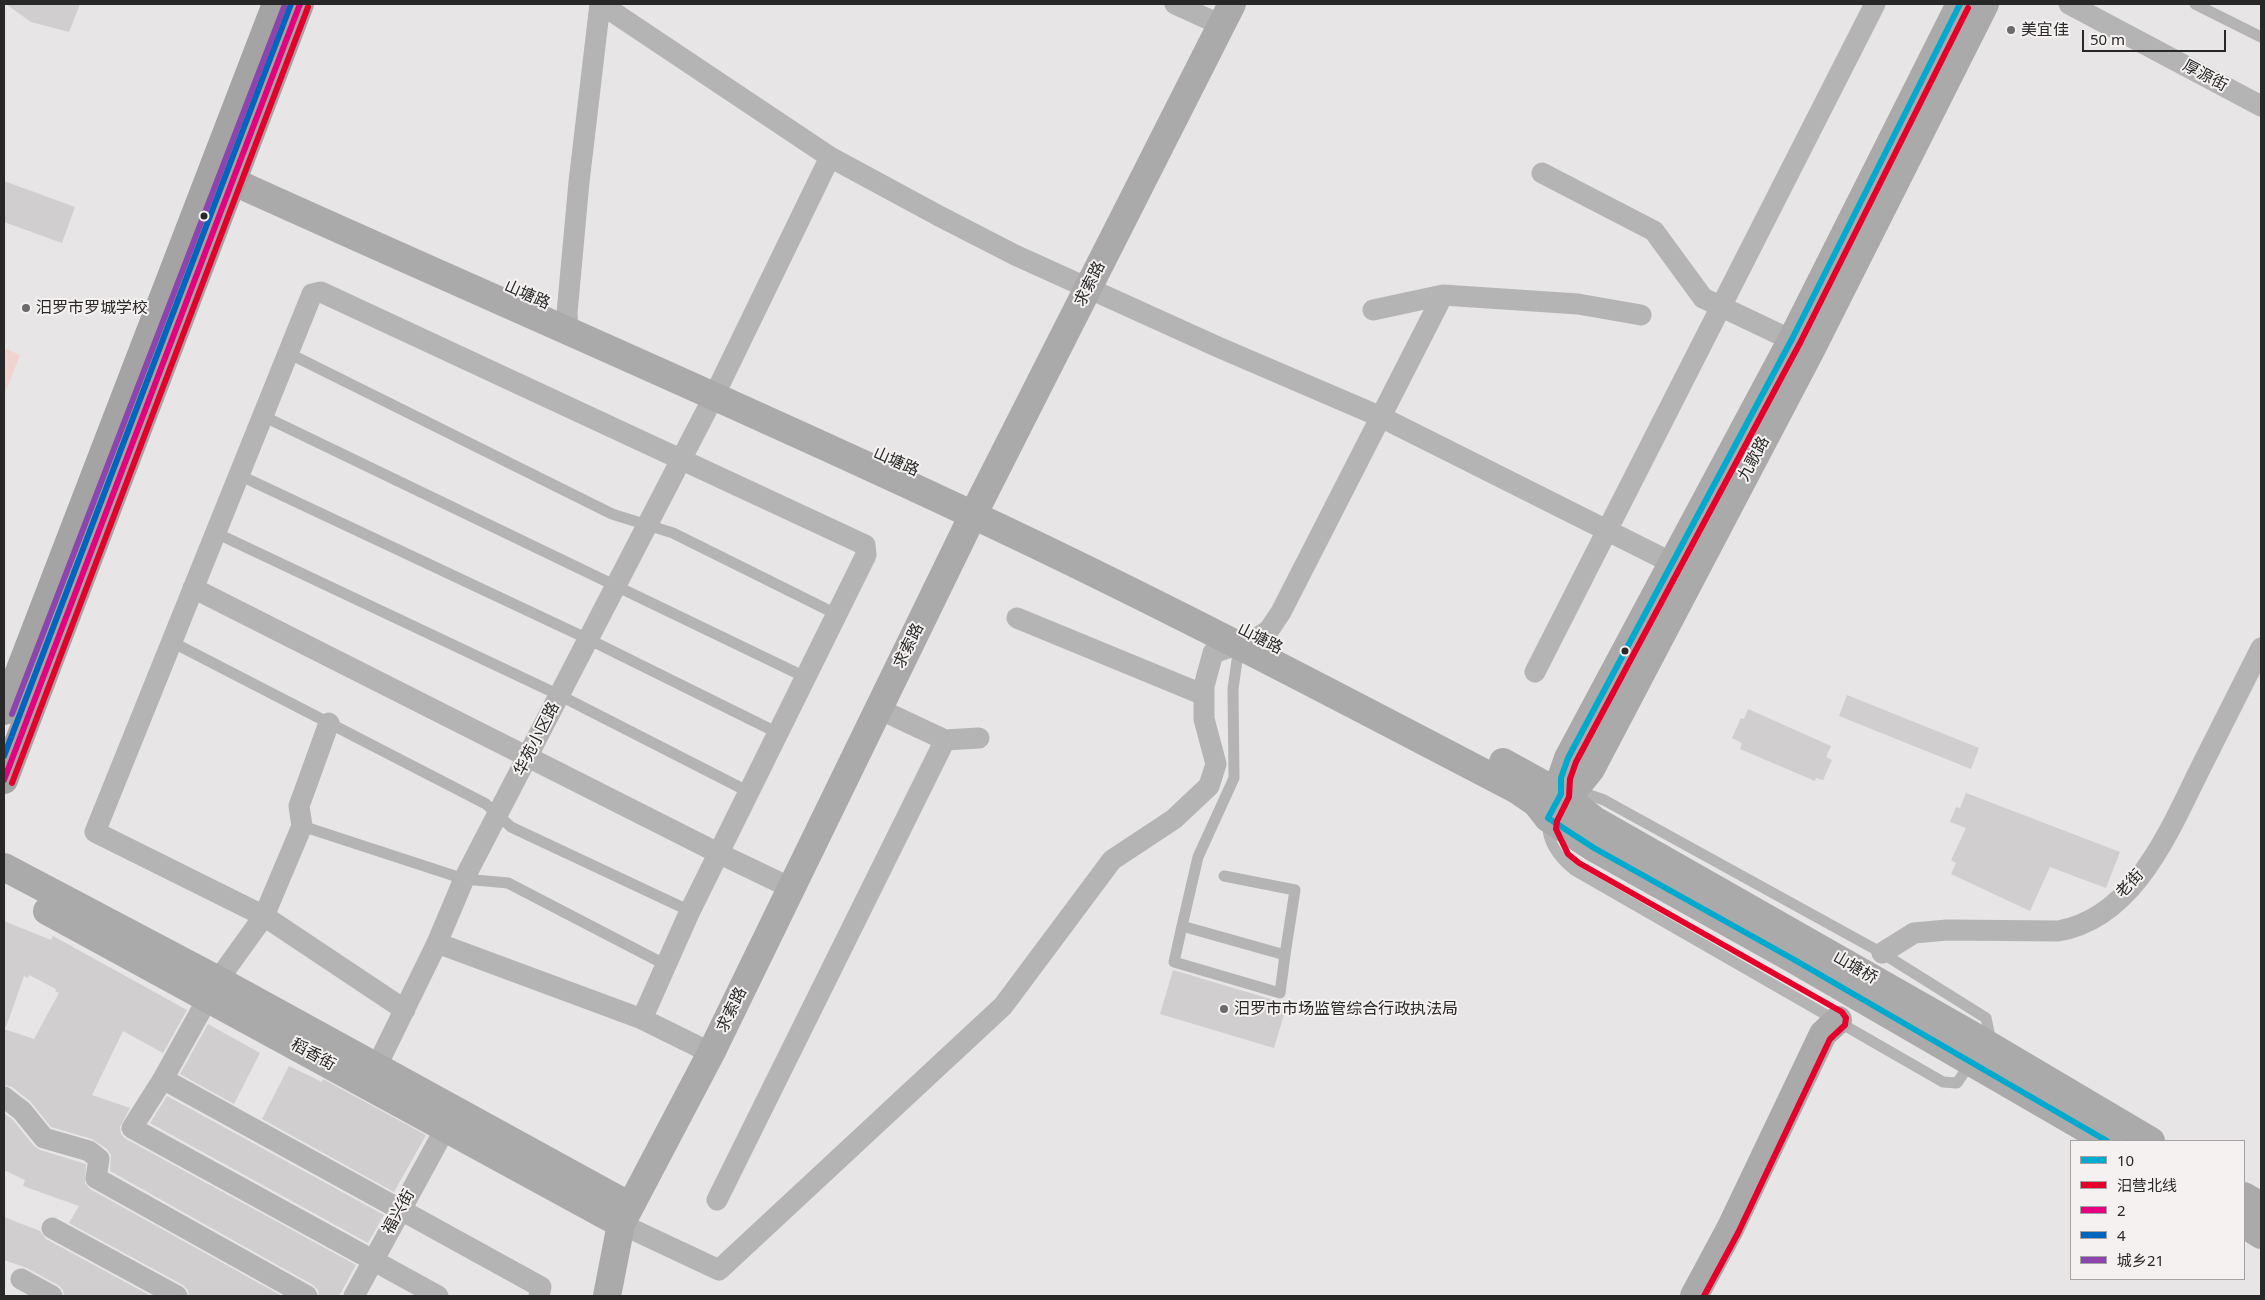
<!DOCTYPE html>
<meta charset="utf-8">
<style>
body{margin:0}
#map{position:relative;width:2265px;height:1300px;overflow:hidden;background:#e7e5e5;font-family:"Noto Sans","Noto Sans SC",sans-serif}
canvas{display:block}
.frame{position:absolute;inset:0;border:5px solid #292828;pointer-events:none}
.legend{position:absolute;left:2070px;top:1140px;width:175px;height:140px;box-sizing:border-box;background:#f5f1f1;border:1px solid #a3a1a1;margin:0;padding:6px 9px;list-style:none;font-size:15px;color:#292828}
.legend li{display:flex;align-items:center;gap:10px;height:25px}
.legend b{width:25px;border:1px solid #a3a1a1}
.scale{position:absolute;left:2082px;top:30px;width:144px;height:22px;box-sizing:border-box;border:2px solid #292828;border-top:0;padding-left:6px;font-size:15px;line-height:18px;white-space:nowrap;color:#292828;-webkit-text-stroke:4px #f5f1f1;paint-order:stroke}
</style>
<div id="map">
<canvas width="2265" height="1300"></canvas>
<div class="frame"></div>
<ul class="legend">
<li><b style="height:6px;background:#00a9ce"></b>10</li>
<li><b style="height:6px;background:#e4002b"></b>汨营北线</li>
<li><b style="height:6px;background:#e5007d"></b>2</li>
<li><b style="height:6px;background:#0065bd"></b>4</li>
<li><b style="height:6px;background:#8e44ad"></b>城乡21</li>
</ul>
<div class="scale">50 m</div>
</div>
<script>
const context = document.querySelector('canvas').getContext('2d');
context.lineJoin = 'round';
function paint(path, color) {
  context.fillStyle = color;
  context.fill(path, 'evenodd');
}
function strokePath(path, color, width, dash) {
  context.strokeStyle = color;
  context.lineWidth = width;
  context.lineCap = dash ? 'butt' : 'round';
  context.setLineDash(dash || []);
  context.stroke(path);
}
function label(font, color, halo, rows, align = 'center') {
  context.font = font + ' "Noto Sans","Noto Sans SC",sans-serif';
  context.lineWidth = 4;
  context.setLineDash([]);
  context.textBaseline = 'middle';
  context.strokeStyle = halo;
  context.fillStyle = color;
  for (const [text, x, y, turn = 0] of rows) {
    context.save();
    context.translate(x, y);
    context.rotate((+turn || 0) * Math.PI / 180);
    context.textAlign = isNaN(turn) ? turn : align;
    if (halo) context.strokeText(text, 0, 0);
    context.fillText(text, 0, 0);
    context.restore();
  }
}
const green = new Path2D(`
 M4 348 20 355 6 391 4 390Z`);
const building = new Path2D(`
 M6 4H80L69 32 31 22Z
 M4 181 75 207 62 243 4 222Z
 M1847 695 1979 748 1971 769 1839 716Z
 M1748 709 1831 746 1826 757 1832 760 1823 780 1816 778 1815 781 1740 749 1742 743 1732 738 1741 718 1744 719Z
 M1966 793 2120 852 2106 888 2050 867 2030 911 1951 874 1956 863 1951 860 1966 828 1950 822 1956 807 1960 808Z
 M4 921 51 940 53 936 187 1010 163 1053 123 1031 92 1095 130 1108 120 1127 121 1134 126 1139 356 1265 339 1296H319L318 1290 313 1285 110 1171 111 1155 107 1149 92 1139 51 1127 30 1101 12 1087 4 1085V1029L34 1039 59 993 55 991 56 989 29 975 28 978 24 976 6 1027H4Z
 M1173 970 1287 1004 1274 1048 1160 1014Z
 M208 1024 260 1053 234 1104 180 1074Z
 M289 1066 322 1082 323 1079 426 1135 394 1192 262 1119Z
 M167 1096 384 1215 368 1243 150 1123Z
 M4 1113 13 1120 34 1146 40 1150 86 1164 85 1183 90 1189 282 1296H189L188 1290 183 1285 69 1223 79 1206 23 1186 25 1180 4 1170Z
 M4 1217 40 1231 46 1239 151 1296H64L63 1290 58 1285 27 1268 4 1260Z`);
const lane = new Path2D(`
 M2195 4 2261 37
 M288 353 612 514 673 533 836 614
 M263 416 805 677
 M239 475 588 639 778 733
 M216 533 559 695 749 792
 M172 642 486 804 511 827 690 911
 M1573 794H1587L1604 800 1882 953 1986 1018 1989 1032 1983 1043
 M1548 821C1546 841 1558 857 1574 870L1943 1082 1957 1083 1972 1061
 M302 826 464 879 508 883 666 965
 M1224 876 1295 890 1285 955 1182 926 1198 857 1234 778 1233 689 1239 646
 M1182 926 1174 962 1280 993 1285 955`);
const street = new Path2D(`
 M601 4 830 157 941 217 1015 255 1218 347 1381 417 1684 569
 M1175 4 1221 25
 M2069 4 2261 106
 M1542 173 1654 231 1703 298 1804 346
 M1373 310 1443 295 1578 304 1641 315
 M568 331 567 313 579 182 600 4
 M193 588 718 853 791 888
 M1017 618 1204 695
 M1535 672 1875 4
 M879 709 945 740 979 738
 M329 723 299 806 302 826 264 916 218 980 163 1079 132 1128 438 1296
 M437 943 642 1019 711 1053
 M1882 953 1914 933 1947 930 2058 931C2135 918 2170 829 2201 767 2221 727 2241 688 2261 648
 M405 1010 264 916 95 832 312 294 321 292 865 545 866 555 690 911 642 1019
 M163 1079 541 1287 539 1296
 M370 1080 437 943 464 879 714 396 830 157
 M4 1097 22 1111 44 1138 89 1151 99 1159 96 1178 307 1296
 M717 1200 945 740
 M621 1224 719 1270 1003 1006 1112 860 1174 819 1209 786 1216 764 1204 719V686L1213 653 1257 638 1269 630 1281 612 1443 295
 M52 1228 177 1296
 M21 1279 52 1296
 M354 1296 445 1129`);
const secondary = new Path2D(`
 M212 172C465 287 721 396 973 515 1157 601 1337 696 1517 790L1536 803 1548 818 1561 794V778L1568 758 1792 339 1960 4
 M1503 762 1561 794
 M1561 794 1579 784 1591 769 1811 350 1985 4
 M4 867 218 980 630 1206
 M47 911 621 1224
 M2244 1196 2261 1206
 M2244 1224 2261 1235
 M607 1296 621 1224 711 1053 973 515 1232 4
 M1694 1296 1730 1229 1823 1034 1838 1020`);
const primary = new Path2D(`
 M4 711 276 4
 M4 780 300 4`);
const secondaryBridge = new Path2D(`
 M1561 794 1596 821 1970 1034 2151 1141
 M1548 818 1594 848 1793 959 2107 1141`);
const bus1 = new Path2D(`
 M1960 4 1792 339 1568 758 1561 778V794L1548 818 1594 848 1793 959 2107 1141`);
const bus2 = new Path2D(`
 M12 783 308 7
 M1704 1296 1738 1233 1830 1039 1845 1025 1846 1018 1842 1012 1579 863 1568 854 1556 829 1557 821 1569 797 1570 779 1576 762 1800 343 1968 8`);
const bus3 = new Path2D(`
 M4 780 300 4`);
const bus4 = new Path2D(`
 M4 756 291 4`);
const bus5 = new Path2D(`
 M12 714 284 7`);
const markers = [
 [2011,30,5,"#6c6a6a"],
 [204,216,4.5,"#292828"],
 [26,308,5,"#6c6a6a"],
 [1625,651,4.5,"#292828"],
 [1224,1009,5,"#6c6a6a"]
];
const poiNames = [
 ["美宜佳",2021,30],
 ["汨罗市罗城学校",36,308],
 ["汨罗市市场监管综合行政执法局",1234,1009]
];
const streetNames = [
 ["厚源街",2205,76,28],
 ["求索路",1090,284,-63],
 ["山塘路",527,295,24],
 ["九歌路",1754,459,-62],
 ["山塘路",896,462,24],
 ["山塘路",1260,639,27],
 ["求索路",909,646,-64],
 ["华苑小区路",537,739,-63],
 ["老街",2130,884,-47],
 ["山塘桥",1855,968,30],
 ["求索路",732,1010,-64],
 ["稻香街",313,1055,29],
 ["福兴街",399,1212,-61]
];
paint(green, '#f1d4d0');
paint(building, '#d0cece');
strokePath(lane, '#b5b4b4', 11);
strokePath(street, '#b5b4b4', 21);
strokePath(secondary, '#abaaaa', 28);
strokePath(primary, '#a4a4a4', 28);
strokePath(secondaryBridge, '#abaaaa', 28);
strokePath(bus1, '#00a9ce', 6);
strokePath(bus2, '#e4002b', 6);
strokePath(bus3, '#e5007d', 6);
strokePath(bus4, '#0065bd', 6);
strokePath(bus5, '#8e44ad', 6);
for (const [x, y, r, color] of markers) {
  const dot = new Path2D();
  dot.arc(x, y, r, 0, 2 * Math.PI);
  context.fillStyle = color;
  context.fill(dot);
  strokePath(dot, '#f5f1f1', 2);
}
label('16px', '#292828', '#f5f1f1', poiNames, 'left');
label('16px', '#292828', '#f5f1f1', streetNames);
</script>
